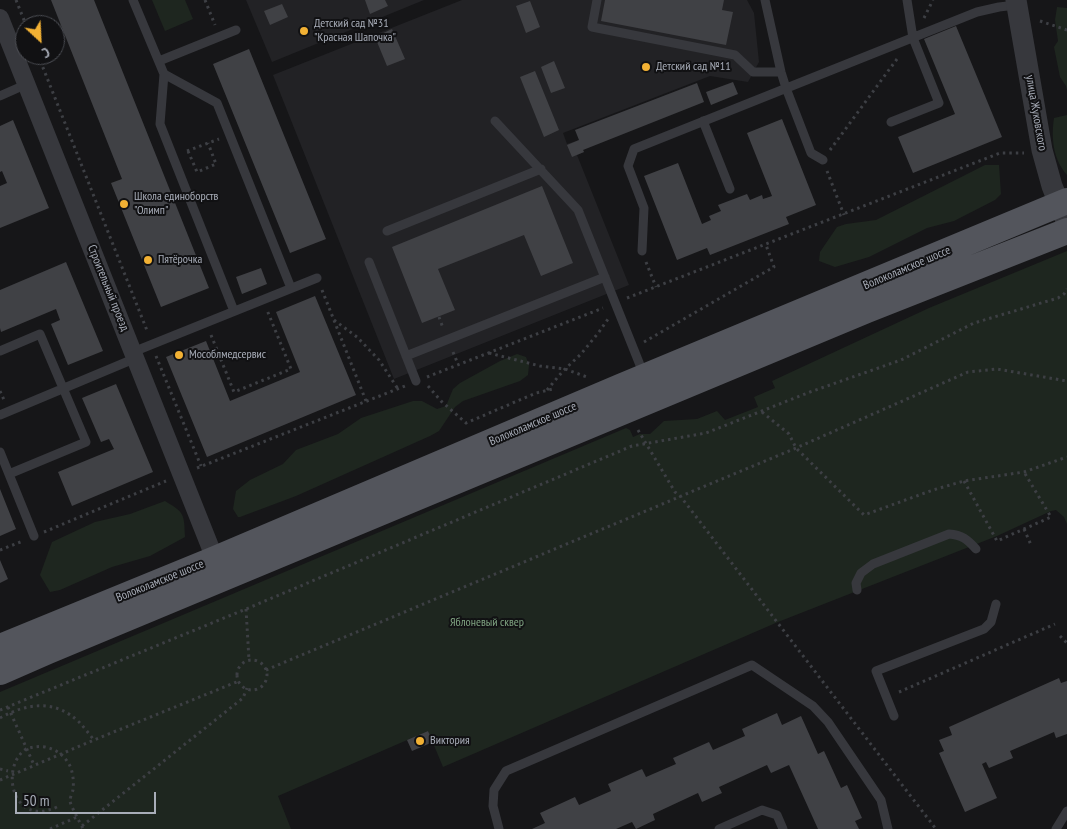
<!DOCTYPE html>
<meta charset="utf-8">
<style>
body{margin:0}
#map{position:relative;width:1067px;height:829px;overflow:hidden;background:#161618;font-family:"PT Sans Narrow",sans-serif}
canvas{display:block}
.north{position:absolute;left:15px;top:15px;width:50px;height:50px;box-sizing:border-box;background:#111113;border:1px solid #4d4f55;border-radius:50%;rotate:155deg;font-size:14px;font-weight:700;line-height:20px;text-align:center;color:#a8adb8}
.north::after{content:'';display:block;margin:auto;width:18px;height:22px;background:#f2b134;clip-path:polygon(50% 0,100% 100%,50% 72%,0 100%)}
.scale{position:absolute;left:15px;top:792px;width:141px;height:22px;box-sizing:border-box;border:2px solid #a8adb8;border-top:0;padding-left:6px;font-size:15px;line-height:18px;white-space:nowrap;color:#a8adb8;-webkit-text-stroke:4px #111113;paint-order:stroke}
</style>
<div id="map">
<canvas width="1067" height="829"></canvas>
<div class="north">С</div>
<div class="scale">50 m</div>
</div>
<script>
const context = document.querySelector('canvas').getContext('2d');
context.lineJoin = 'round';
function paint(path, color) {
  context.fillStyle = color;
  context.fill(path, 'evenodd');
}
function strokePath(path, color, width, dash) {
  context.strokeStyle = color;
  context.lineWidth = width;
  context.lineCap = dash ? 'butt' : 'round';
  context.setLineDash(dash || []);
  context.stroke(path);
}
function label(font, color, halo, rows, align = 'center') {
  context.font = font + ' "PT Sans Narrow",sans-serif';
  context.lineWidth = 4;
  context.setLineDash([]);
  context.textBaseline = 'middle';
  context.strokeStyle = halo;
  context.fillStyle = color;
  for (const [text, x, y, turn = 0] of rows) {
    context.save();
    context.translate(x, y);
    context.rotate((+turn || 0) * Math.PI / 180);
    context.textAlign = isNaN(turn) ? turn : align;
    if (halo) context.strokeText(text, 0, 0);
    context.fillText(text, 0, 0);
    context.restore();
  }
}
const built = new Path2D(`
 M246 0H424L272 62Z
 M462 0H747L754 13 759 62 748 82 710 76 563 133 567 144 579 140 584 152 577 155 629 285 394 379 273 75Z`);
const green = new Path2D(`
 M152 0H185L193 19 165 31Z
 M1057 7 1067 8V90L1066 86 1060 77 1054 47 1058 41 1055 20Z
 M1067 115V175C1053 159 1051 138 1054 118Z
 M985 165H999L1001 194 995 200 954 221 927 228 869 257 835 267 819 261 820 252 837 227 846 224 876 220Z
 M1067 251V524L1064 517 1056 510 1051 511 997 536 778 622 443 767 428 731 278 796 291 829H0V692L626 428 630 430 633 437 640 434H650L664 421 697 419 717 411 725 420 758 407 754 397 775 388 772 381 929 308Z
 M517 354 526 357 529 365 528 375 520 381 463 401 455 407 439 431 430 436 296 496 240 517H238L233 509 236 491 250 480 283 464 296 450 338 434 361 418 413 401H422L437 409 446 406 453 389 460 383 500 361Z
 M165 501C185 513 184 514 185 537L150 556 112 567 60 590 50 592 40 575 52 542 95 522 130 514Z`);
const building = new Path2D(`
 M51 0H94L209 288 161 307 111 183 122 179Z
 M365 0H385L388 6 370 14Z
 M605 0H724L722 10 733 12 726 45 601 21Z
 M530 1 540 27 526 33 516 6Z
 M282 4 288 17 270 25 264 11Z
 M956 26 1002 137 913 173 898 137 955 114 924 39Z
 M392 29 405 59 387 66 375 37Z
 M249 49 326 239 290 253 213 64Z
 M554 61 565 88 551 93 541 67Z
 M535 71 559 130 544 137 520 77Z
 M733 82 738 94 711 105 706 92Z
 M697 83 704 102 583 150 584 152 572 157 567 145 579 140 575 130Z
 M782 119 816 205 786 217 789 224 710 255 707 248 677 260 644 176 678 163 702 224 711 220 709 216 721 211 718 205 747 194 750 200 762 195 763 199 772 196 747 133Z
 M13 120 49 208 0 228V186L7 183 2 171 0 172V126Z
 M542 186 573 263 541 276 524 235 438 269 455 310 422 323 392 247Z
 M66 262 103 351 68 365 51 324 60 320 56 309 1 332 0 328V290Z
 M261 268 267 284 242 294 236 277Z
 M315 296 356 395 207 457 166 357 206 341 230 401 300 372 276 312Z
 M116 384 153 472 72 506 58 472 114 449 109 439 101 442 82 398Z
 M0 489 16 529 0 536Z
 M0 560 8 579 0 583Z
 M1059 678 1061 683 1067 681V734L1056 738 1054 732 1010 751 1013 758 989 768 986 762 982 764 997 798 965 812 939 753 944 751 939 740 952 735 949 727Z
 M777 713 782 725 801 716 818 754 824 751 841 788 847 785 862 818 855 821 859 829H818L789 765 771 773 767 765 719 787 722 793 702 802 698 793 653 814 655 820 636 829 632 822 616 829H532L545 823 540 813 575 797 579 805 611 791 608 784 642 769 646 777 676 764 673 758 709 742 713 750 745 736 742 729Z
 M428 731 433 742 412 751 407 740Z`);
const path = new Path2D(`
 M16 0 26 25
 M205 0 215 25
 M924 18 933 0
 M1040 21 1067 30
 M38 55 148 333
 M830 150 897 59
 M187 151 219 139
 M188 151 197 172 216 164 208 143
 M827 171 844 215
 M646 262 656 287
 M322 290 366 401
 M627 298 1000 153H1024
 M439 317 443 328
 M334 320 357 337 379 360 398 389
 M211 335 234 392 291 369 267 310
 M644 342 774 267 766 245
 M453 352 458 364
 M489 353 540 366 565 369 587 377
 M156 356 201 466
 M427 377 603 308
 M428 386 441 401 466 423 536 393 553 389
 M547 390 563 371 581 354 599 332 608 319
 M0 391 4 400
 M762 412 789 434 796 448 864 515 933 490 964 481 1024 472 1067 457
 M638 430 675 492 681 497 936 829
 M197 468 405 386
 M964 481 997 541 1051 517 1024 472
 M1024 529 1031 545
 M44 532 166 481
 M0 550 23 541
 M246 609 249 660
 M1060 636 1067 643
 M237 675a15 15 0 1 1 30 0a15 15 0 1 1-30 0Z
 M266 670 796 448 968 372 997 369 1067 381
 M899 692 1055 624
 M8 707 34 765
 M0 710 246 609 632 446 706 433 810 392 901 360 974 323 1058 298 1064 294 1067 289
 M0 718C27 703 55 699 79 722 84 727 89 734 94 740
 M0 769 8 771
 M0 780 94 740 239 681
 M57 807C11 828 0 766 26 749 32 747 38 746 45 747 55 749 63 754 69 764 73 771 74 782 73 790 72 793 70 798 70 801 71 807 80 822 83 829
 M82 826 243 698 247 688
 M50 829 77 817`);
const service = new Path2D(`
 M133 0 164 74 217 103 291 288
 M597 0 592 27 735 55 753 72H781
 M765 0 781 72 786 88 811 153 823 160
 M159 61 236 30
 M164 74 160 124 234 311
 M0 96 27 84
 M495 121 578 210 644 375
 M703 121 730 189
 M891 122 939 103 913 38 907 0
 M387 231 541 169
 M642 251 644 208 628 166 634 149 977 12 999 7 1016 5
 M369 262 416 381
 M0 351 40 334 86 442 9 474
 M133 352 317 278
 M406 356 605 277
 M0 415 136 358
 M0 452 34 536
 M857 590 856 583 861 573 873 564 949 534C962 535 967 539 976 549
 M894 716 876 671 984 629 991 622 996 604
 M499 829 493 806 494 790 506 771 752 665 813 706 828 722 881 800 888 829
 M719 829 762 810 777 815 783 829
 M1056 829 1067 811`);
const minor = new Path2D(`
 M0 18 215 559`);
const tertiary = new Path2D(`
 M1016 0 1042 150 1052 186 1067 223`);
const primary = new Path2D(`
 M0 647 215 559 620 387 1067 201
 M0 672 48 651 867 310 1067 231`);
const markers = [
 [304,31,5,"#f2b134"],
 [646,67,5,"#f2b134"],
 [124,204,5,"#f2b134"],
 [148,260,5,"#f2b134"],
 [179,355,5,"#f2b134"],
 [420,741,5,"#f2b134"]
];
const poiNames = [
 ["Детский сад №31",314,24],
 ["\"Красная Шапочка\"",314,38],
 ["Детский сад №11",656,67],
 ["Школа единоборств",134,197],
 ["\"Олимп\"",134,211],
 ["Пятёрочка",158,260],
 ["Мособлмедсервис",189,355],
 ["Виктория",430,741]
];
const streetNames = [
 ["улица Жуковского",1036,113,80],
 ["Волоколамское шоссе",907,268,-23],
 ["Строительный проезд",108,288,68],
 ["Волоколамское шоссе",533,424,-23],
 ["Волоколамское шоссе",160,581,-22]
];
const parkNames = [
 ["Яблоневый сквер",487,623]
];
paint(built, '#222225');
paint(green, '#1e261f');
paint(building, '#404145');
strokePath(path, '#3d3f44', 3, [2.5, 4]);
strokePath(service, '#37383d', 9);
strokePath(minor, '#37383d', 18);
strokePath(tertiary, '#37383d', 21);
strokePath(primary, '#53555c', 26);
for (const [x, y, r, color] of markers) {
  const dot = new Path2D();
  dot.arc(x, y, r, 0, 2 * Math.PI);
  context.fillStyle = color;
  context.fill(dot);
  strokePath(dot, '#111113', 2);
}
label('12px', '#a8adb8', '#111113', poiNames, 'left');
label('12px', '#a8adb8', '#111113', streetNames);
label('12px', '#7fa381', '#111113', parkNames);
</script>
